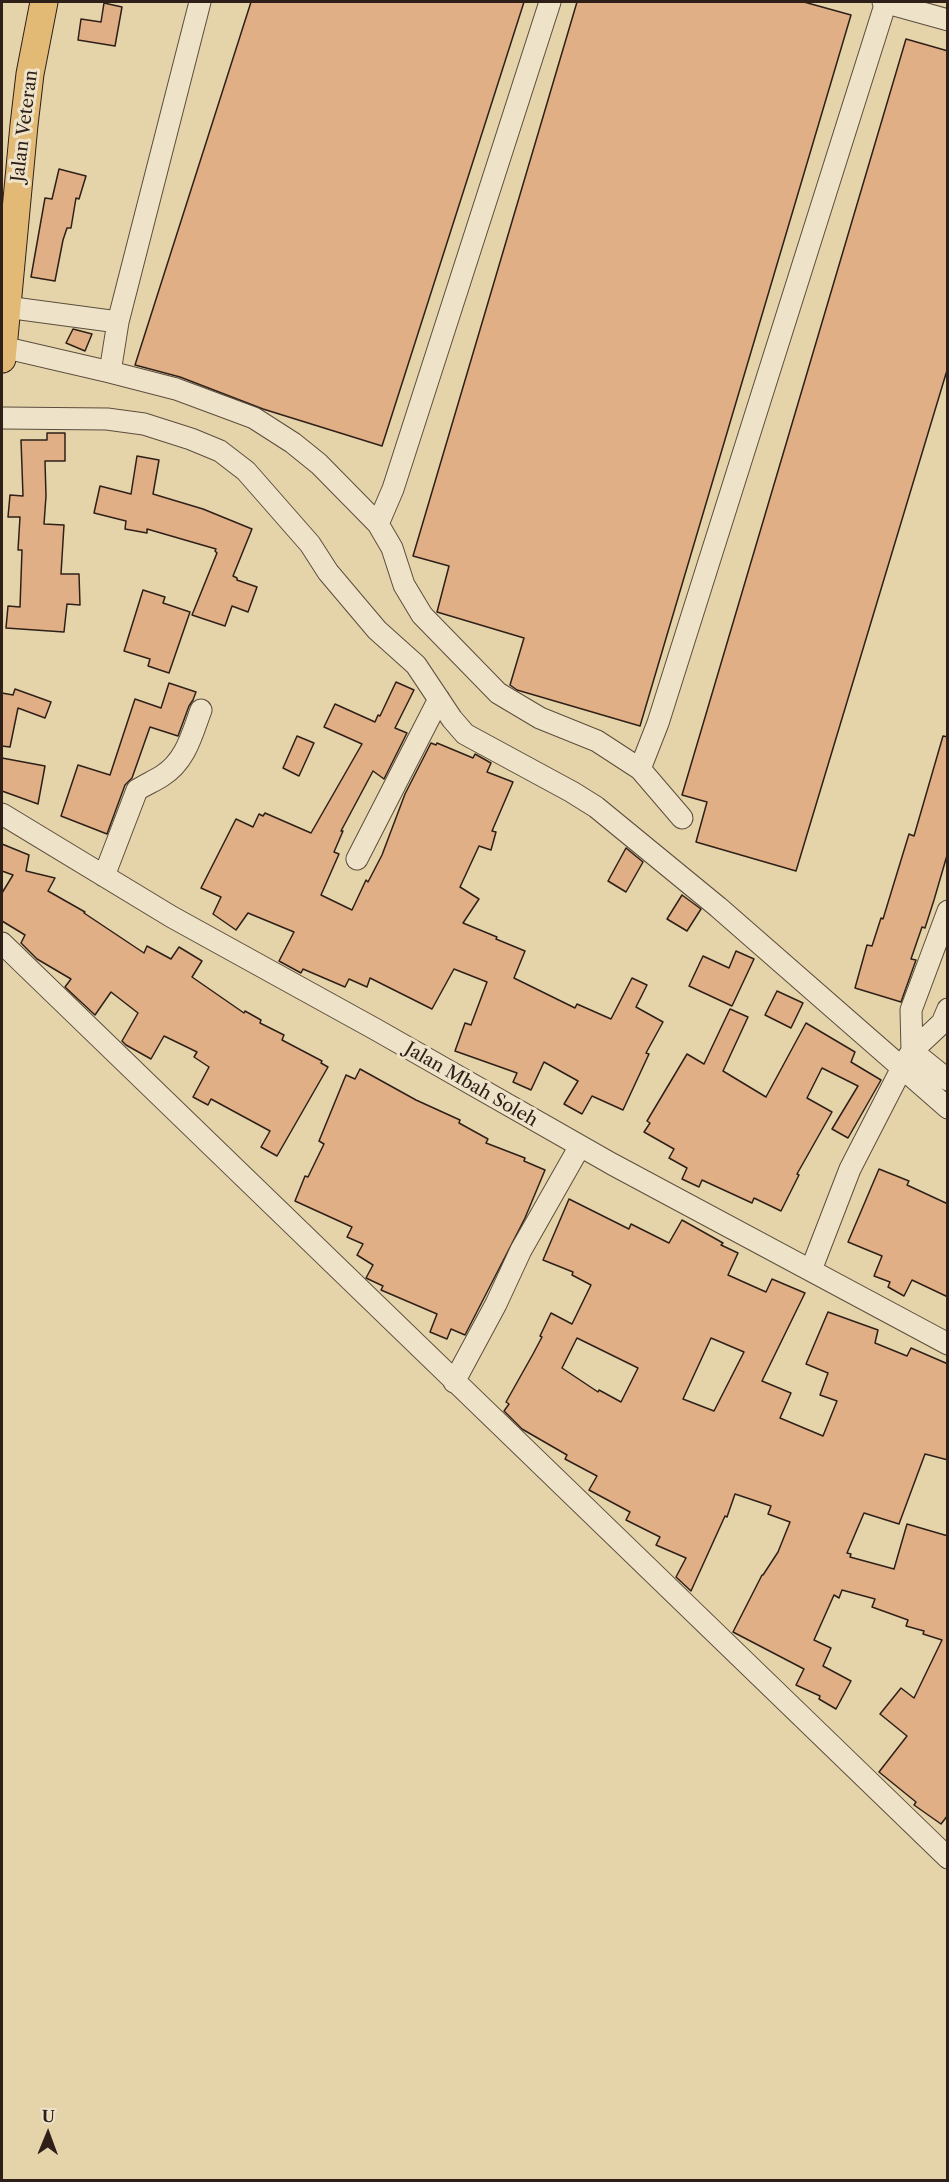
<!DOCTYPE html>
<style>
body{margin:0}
#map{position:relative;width:949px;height:2182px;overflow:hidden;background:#e5d4aa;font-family:"Libre Caslon Text",serif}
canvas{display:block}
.frame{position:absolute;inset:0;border:3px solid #2e2019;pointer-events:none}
.north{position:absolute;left:18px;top:2104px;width:60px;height:60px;-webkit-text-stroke:4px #eee3c8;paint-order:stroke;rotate:1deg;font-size:16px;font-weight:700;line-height:24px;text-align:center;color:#2e2019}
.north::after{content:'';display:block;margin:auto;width:21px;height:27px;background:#2e2019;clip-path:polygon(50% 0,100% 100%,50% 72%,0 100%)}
</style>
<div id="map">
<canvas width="949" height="2182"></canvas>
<div class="frame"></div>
<div class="north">U</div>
</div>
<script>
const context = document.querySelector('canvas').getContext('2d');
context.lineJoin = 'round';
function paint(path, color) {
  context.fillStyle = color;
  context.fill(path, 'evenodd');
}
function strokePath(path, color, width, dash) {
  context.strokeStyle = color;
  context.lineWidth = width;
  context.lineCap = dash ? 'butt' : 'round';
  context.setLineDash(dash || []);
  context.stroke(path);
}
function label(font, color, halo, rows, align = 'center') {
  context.font = font + ' "Libre Caslon Text",serif';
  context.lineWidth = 6;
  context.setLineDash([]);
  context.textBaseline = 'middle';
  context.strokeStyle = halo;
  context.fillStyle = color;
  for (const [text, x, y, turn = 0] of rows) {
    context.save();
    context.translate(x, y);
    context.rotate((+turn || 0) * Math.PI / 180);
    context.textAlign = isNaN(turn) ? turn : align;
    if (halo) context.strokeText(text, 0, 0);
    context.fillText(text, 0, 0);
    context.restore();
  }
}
const building = new Path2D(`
 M251 2H524L382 446 263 409 180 377 135 365Z
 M577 2H804L851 15 640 726 517 690 510 685 524 638 437 612 449 566 413 556Z
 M104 3 122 7 115 46 78 40 81 19 101 22Z
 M906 39 948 51V367L796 871 696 842 707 802 682 795Z
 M59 169 86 176 79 199 76 198 71 228H67L63 240 55 281 31 277 45 198 52 199Z
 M73 329 92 334 85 351 66 343Z
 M47 433H65V461H45L46 496 44 524 64 525 61 574H79L80 605 67 604 64 632 6 628 8 606 20 607 22 550H18L20 517H8L10 495 23 496 21 440H47Z
 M137 456 159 460 153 494 203 509 252 529 233 576 237 578V580L257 587 248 612 232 606 225 626 192 615 217 553 215 551 216 549 147 529V533L125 529 126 521 94 513 100 486 131 494Z
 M143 590 165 597 163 603 190 612 169 673 148 666 150 659 124 651Z
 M396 682 414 690 395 728 407 733 384 779 373 771 341 831H343L334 852 339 854 321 895 352 910 366 880 368 882 382 855 405 794 431 743 436 745 437 743 473 758 475 754 491 763 487 772 513 782 492 831 496 832 491 850 479 846 460 887 479 899 463 923 497 937 496 939 525 951 514 978 575 1008 577 1004 611 1019 632 978 647 985 636 1007 663 1022 646 1053 649 1054 623 1110 592 1096 582 1114 564 1104 578 1081 544 1062 531 1090 513 1082 517 1073 455 1051 465 1023 471 1025 487 982 454 969 432 1009 370 978 367 987 349 979 345 987 303 969 301 973 279 961 294 932 248 913 236 930 213 914 221 897 201 888 236 819 253 827 259 814 263 816 265 813 311 833 362 744 324 727 335 704 375 722 378 715 380 716Z
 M169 683 196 692 193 700 189 706 178 736 150 727 132 778 125 785 107 834 61 816 78 765 110 775 135 699 161 708Z
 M15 689 51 702 45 718 18 708 10 747 2 746V693L13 695Z
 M297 736 314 743 299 776 283 768Z
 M943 736 948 737V852L934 900 925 928 922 927 911 959 916 960 901 1002 855 988 867 945 872 946 881 918 883 919 909 834 914 836Z
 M2 758 45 766 38 804 2 791Z
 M2 844 29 855 26 871 55 878 48 891 85 912 84 913 144 953 147 946 171 959 179 947 202 961 192 977 244 1013 245 1011 261 1020 260 1023 284 1035 282 1040 322 1061 321 1063 328 1067 277 1156 261 1147 270 1131 211 1099 208 1105 193 1097 209 1067 194 1057 197 1052 164 1036 151 1059 126 1045 122 1041 138 1013 111 992 95 1015 65 987 71 979 37 959 21 943 25 935 2 921V893L13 875 2 871Z
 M626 848 643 862 626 892 608 881Z
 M682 895 701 909 687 931 667 919Z
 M736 951 754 959 732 1006 689 986 703 956 729 968Z
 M777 991 803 1003 791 1028 765 1015Z
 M730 1009 748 1017 723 1071 766 1097 806 1023 855 1052 851 1062 881 1080 848 1138 832 1129 858 1086 822 1068 807 1098 832 1112 797 1174 799 1175 781 1211 754 1198 752 1203 702 1180 699 1187 682 1179 687 1168 669 1158 674 1149 644 1132 650 1123 647 1121 687 1054 704 1064Z
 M360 1069 416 1100 460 1120 459 1123 488 1139 486 1143 525 1158 524 1161 545 1170 525 1218 465 1335 451 1329 447 1339 430 1332 437 1314 381 1290 383 1286 366 1278 373 1265 357 1255 363 1244 347 1237 352 1227 295 1201 305 1176 308 1177 324 1144 319 1141 346 1075 355 1079Z
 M879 1169 909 1181 907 1185 948 1204V1297L912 1280 904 1296 888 1287 890 1282 874 1276 882 1256 848 1242Z
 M569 1199 629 1229 631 1224 669 1243 682 1220 723 1243 721 1245 738 1253 728 1275 766 1292 772 1279 805 1293 762 1381 791 1393 780 1418 823 1436 837 1401 820 1395 828 1373 806 1364 828 1312 878 1330 875 1343 907 1356 911 1348 948 1364V1460L925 1454 899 1524 864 1513 847 1553 851 1554 850 1557 894 1569 907 1524 948 1536V1815L941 1824 914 1805 916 1802 879 1772 907 1736 880 1714 901 1688 914 1698 942 1640 923 1634 924 1631 906 1626 908 1620 872 1607 875 1599 842 1590 839 1598 834 1595 814 1640 831 1648 823 1666 851 1681 836 1709 819 1699 820 1696 796 1685 804 1669 733 1632 762 1575H763L778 1552 790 1522 768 1514 771 1506 735 1494 727 1517 725 1516 691 1591 676 1577 686 1558 656 1545 660 1537 626 1520 630 1512 589 1490 597 1476 565 1459 567 1455 522 1429 504 1411 509 1404 506 1402 533 1354 542 1337 540 1336 551 1313 572 1324 591 1285 572 1275 573 1272 543 1260ZM577 1338 638 1368 621 1402 599 1390 598 1392 562 1368ZM711 1338 744 1352 714 1411 683 1399Z`);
const minor = new Path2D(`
 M883 2 948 20
 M6 307 118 322
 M2 347 110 372 176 389 254 418 293 443 319 464 378 524 392 548 404 585 422 615 498 693 540 718 597 741 640 769 682 818
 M110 372 118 322 200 2
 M2 418 107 419 144 424 191 439 220 451 246 471 310 544 328 572 377 630 416 665 452 719 465 734 572 792 596 807 718 907 948 1108
 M378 524 393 489 550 2
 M640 769 658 723 886 2
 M2 814 172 917 375 1029 612 1164 948 1344
 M357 859 439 699
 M104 876 137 790C145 785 154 781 162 776 186 761 192 734 201 710
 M948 911 911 1010 912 1051 948 1080
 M2 943 948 1858
 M811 1270 850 1169 906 1060 912 1051 942 1023 948 1009
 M454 1382 496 1304 521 1250 580 1146`);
const major = new Path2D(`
 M2 359 24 125 30 74 44 2`);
const streetNames = [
 ["Jalan Veteran",25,126,-83],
 ["Jalan Mbah Soleh",471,1085,30]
];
paint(building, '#e0af85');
strokePath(building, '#2e2019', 1.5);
strokePath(minor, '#5c4d3d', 23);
strokePath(major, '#2e2019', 29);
strokePath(minor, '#eee3c8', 21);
strokePath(major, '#e2ba75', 27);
label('18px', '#2e2019', '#eee3c8', streetNames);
</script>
